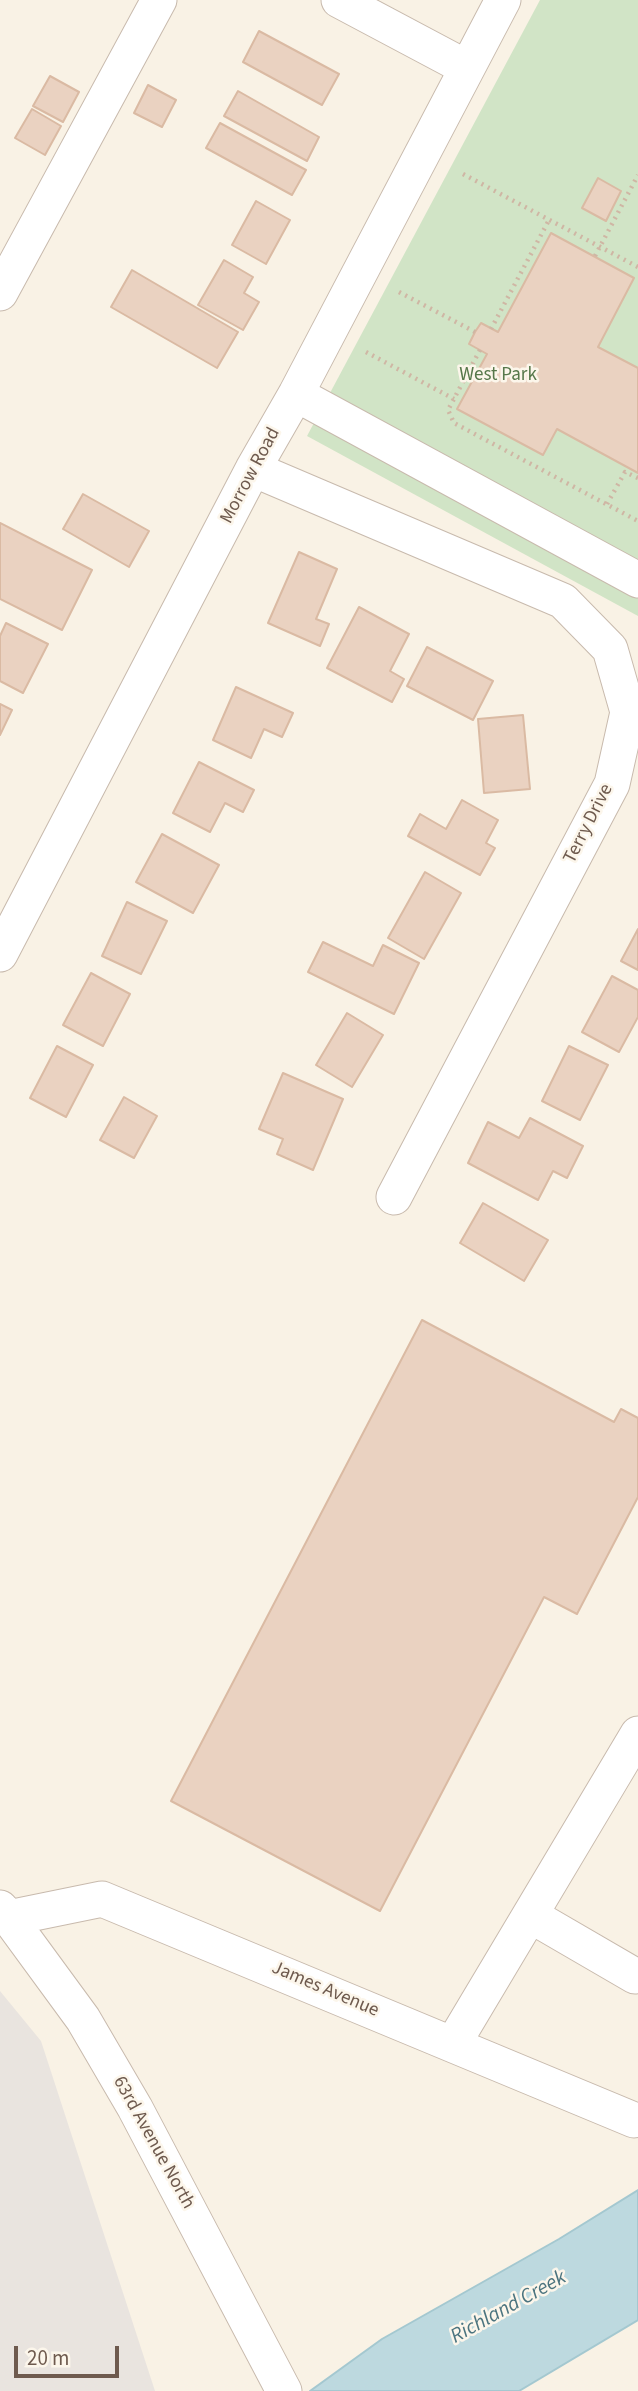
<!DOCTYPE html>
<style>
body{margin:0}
#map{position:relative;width:638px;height:2391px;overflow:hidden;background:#f9f2e5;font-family:"Source Sans 3",sans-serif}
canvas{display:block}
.scale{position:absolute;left:14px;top:2346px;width:105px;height:32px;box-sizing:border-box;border:4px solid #6e5a4e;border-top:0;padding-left:9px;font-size:21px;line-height:24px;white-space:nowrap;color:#6e5a4e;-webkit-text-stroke:5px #fcf6eb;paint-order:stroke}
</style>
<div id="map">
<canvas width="638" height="2391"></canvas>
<div class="scale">20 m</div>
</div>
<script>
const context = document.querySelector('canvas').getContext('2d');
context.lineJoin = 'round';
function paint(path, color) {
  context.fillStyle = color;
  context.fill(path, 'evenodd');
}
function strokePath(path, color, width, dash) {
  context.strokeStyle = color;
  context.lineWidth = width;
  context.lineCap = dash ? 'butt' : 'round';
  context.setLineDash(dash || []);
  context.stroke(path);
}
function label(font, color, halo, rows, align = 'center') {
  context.font = font + ' "Source Sans 3",sans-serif';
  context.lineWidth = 5;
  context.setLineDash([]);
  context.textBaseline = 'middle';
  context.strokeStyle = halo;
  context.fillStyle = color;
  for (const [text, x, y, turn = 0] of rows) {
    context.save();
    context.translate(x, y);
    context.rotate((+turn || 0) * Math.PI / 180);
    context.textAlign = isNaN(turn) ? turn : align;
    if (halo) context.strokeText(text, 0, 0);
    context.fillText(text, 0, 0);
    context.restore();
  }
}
const industrial = new Path2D(`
 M0 1991 41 2041 155 2391H0Z`);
const green = new Path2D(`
 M540 0H638V616L307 436Z`);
const water = new Path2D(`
 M638 2190V2320L519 2391H310L382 2339 559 2239Z`);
const building = new Path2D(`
 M259 31 339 74 322 105 243 62Z
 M50 76 79 92 63 122 33 106Z
 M148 85 176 100 162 127 134 113Z
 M238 91 319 137 307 161 224 116Z
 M32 109 61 126 45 155 15 138Z
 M220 123 306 170 292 195 206 148Z
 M598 178 621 191 606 221 582 208Z
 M256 201 290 220 266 264 232 245Z
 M551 233 634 278 598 347 638 368V473L557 429 543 455 457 409 487 354 469 344 475 332 481 323 498 332Z
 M224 260 253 277 244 293 259 302 243 330 198 305Z
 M132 270 238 332 217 368 111 307Z
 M83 494 149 531 129 567 63 529Z
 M0 523 92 570 62 630 0 599Z
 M299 552 337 569 316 619 329 624 320 646 268 623Z
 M359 607 409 634 390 671 404 679 392 702 327 668Z
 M6 623 48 644 23 693 0 681V636Z
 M427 647 493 681 473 720 407 686Z
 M236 687 293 713 282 737 264 729 251 758 213 740Z
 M0 704 12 710 0 735Z
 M523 715 530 789 484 793 478 719Z
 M199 762 254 790 243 812 225 803 210 832 173 813Z
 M462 800 498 820 486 843 495 848 480 875 408 836 420 814 446 829Z
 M162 834 219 865 193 913 136 882Z
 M425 872 461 893 424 959 388 938Z
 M127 902 167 921 141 974 102 956Z
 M638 929V970L621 961Z
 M323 942 373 966 383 945 419 963 394 1014 308 972Z
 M91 973 130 994 103 1046 63 1025Z
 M612 976 638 990V1017L619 1052 582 1032Z
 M347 1013 383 1035 352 1087 316 1065Z
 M57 1046 93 1065 66 1117 30 1098Z
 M569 1046 608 1065 580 1120 542 1101Z
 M283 1073 343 1099 313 1170 277 1154 283 1139 259 1129Z
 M124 1097 157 1116 134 1158 100 1140Z
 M530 1118 583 1146 567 1178 553 1171 538 1200 468 1163 488 1122 519 1138Z
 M483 1203 548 1240 524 1281 460 1243Z
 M422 1320 614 1422 621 1409 638 1418V1497L577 1614 544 1597 380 1911 171 1801Z`);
const path = new Path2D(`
 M463 174 638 267
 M595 256 638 175
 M399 292 475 332
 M491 329 549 220
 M480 350 448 410 454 423 638 521
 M366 352 454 399
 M607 504 625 472 638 478`);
const minor = new Path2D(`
 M339 0 467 68
 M0 293 159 0
 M296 394 638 580
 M253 469 563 601 610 649 628 712 612 784 394 1197
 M0 954 253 469 296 394 503 0
 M0 1908 9 1918 83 2019 135 2108 284 2391
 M530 1915 635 1976 638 1975
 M9 1918 102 1899 634 2120
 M453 2044 638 1734`);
const parkNames = [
 ["West Park",498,376]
];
const streetNames = [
 ["Morrow Road",251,476,-62],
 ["Terry Drive",589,824,-63],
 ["James Avenue",325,1990,23],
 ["63rd Avenue North",153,2143,61]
];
const waterNames = [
 ["Richland Creek",509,2308,-29]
];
paint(industrial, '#e9e4df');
paint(green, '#d1e4c6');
paint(water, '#bdd9df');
strokePath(water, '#a4c8d0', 2);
paint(building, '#ead2c1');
strokePath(building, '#dabaa3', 2);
strokePath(minor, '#c8baad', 37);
strokePath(path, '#cfb6a4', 4.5, [2, 5]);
strokePath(minor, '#fff', 35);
label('19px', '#57784b', '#fcf6eb', parkNames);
label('19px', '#6e5a4e', '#fcf6eb', streetNames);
label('italic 21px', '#4b747f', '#fcf6eb', waterNames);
</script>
